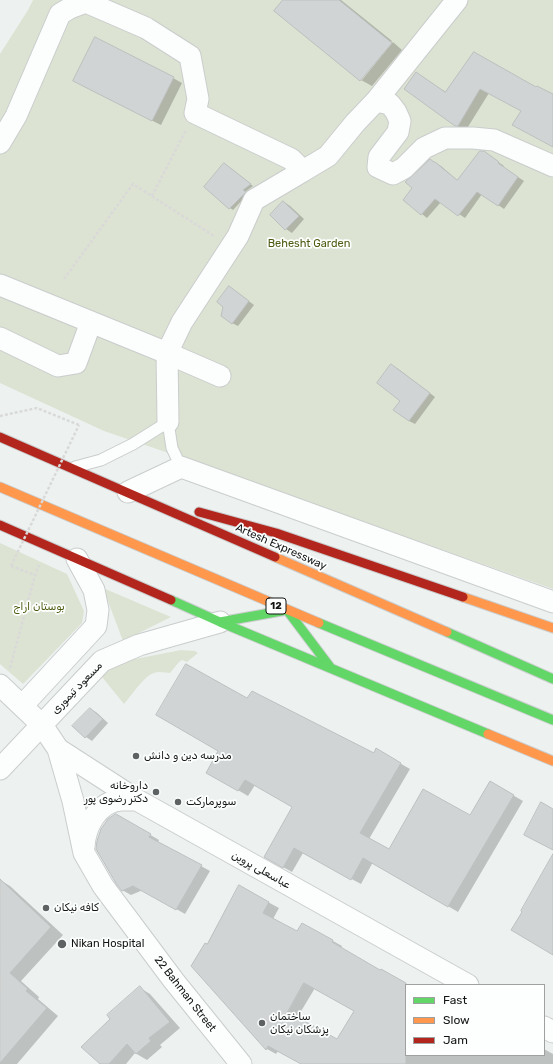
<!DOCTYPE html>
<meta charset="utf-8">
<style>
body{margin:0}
#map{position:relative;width:553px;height:1064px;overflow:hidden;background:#edf2f1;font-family:Rubik,sans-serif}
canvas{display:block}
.legend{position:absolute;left:405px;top:984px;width:140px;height:72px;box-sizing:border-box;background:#fdffff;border:1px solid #9fa1a1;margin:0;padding:5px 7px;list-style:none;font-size:12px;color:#131515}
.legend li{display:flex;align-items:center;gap:8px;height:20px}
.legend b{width:20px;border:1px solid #9fa1a1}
</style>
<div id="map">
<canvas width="553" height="1064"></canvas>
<ul class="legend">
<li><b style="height:5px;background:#63d668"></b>Fast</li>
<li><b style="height:5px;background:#ff974d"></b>Slow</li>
<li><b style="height:5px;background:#b3261e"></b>Jam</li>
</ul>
</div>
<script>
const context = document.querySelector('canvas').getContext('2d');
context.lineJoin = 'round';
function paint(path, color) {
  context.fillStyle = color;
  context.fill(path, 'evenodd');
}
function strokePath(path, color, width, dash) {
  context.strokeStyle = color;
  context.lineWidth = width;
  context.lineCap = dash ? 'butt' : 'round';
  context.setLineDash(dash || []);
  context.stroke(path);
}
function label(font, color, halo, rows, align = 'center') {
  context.font = font + ' Rubik,"Noto Naskh Arabic",sans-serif';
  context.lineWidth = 3.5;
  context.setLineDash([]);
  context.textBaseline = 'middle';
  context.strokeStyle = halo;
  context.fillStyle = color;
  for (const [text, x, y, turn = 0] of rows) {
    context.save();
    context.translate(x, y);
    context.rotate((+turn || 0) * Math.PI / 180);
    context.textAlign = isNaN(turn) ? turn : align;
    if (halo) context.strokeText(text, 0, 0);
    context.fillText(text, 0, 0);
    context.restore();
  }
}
const green = new Path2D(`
 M33 0H553V589L189 460 104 431 0 383V54L28 10Z
 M0 543 67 574 84 611 82 623 23 684 0 664Z
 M103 588 171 617 123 641Z
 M181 650 195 651 198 653 187 662 182 660 179 662 170 673C165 673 159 671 154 673 144 676 132 695 124 704L102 677 115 663Z`);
const shadow = new Path2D(`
 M285 0H341L392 41 360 79Z
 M393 42 402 50 372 86 361 80H362Z
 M474 53 536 88 553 95V146L522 111 489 93 466 130H464L455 125 424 79 446 92Z
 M173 78 182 83 161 125 83 86Z
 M490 156 504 166 503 167 524 181 504 209 482 194 465 218 441 202 427 218 422 214 404 200 414 188 430 160 441 166 458 181Z
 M225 164 253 186 245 192 248 194 233 210 230 208Z
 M284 202 290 206 304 219 292 233 286 229 271 215Z
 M235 291 254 305 238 326 232 323Z
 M397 368 435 397 415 424 409 421 401 401Z
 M247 699 374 754 377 750 410 769 369 839 389 850 470 816 490 782 523 801 458 912 373 862 361 884 303 853 292 872 265 857 294 807 255 785 248 796 207 772Z
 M90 709 96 712 108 723 92 741 86 737 74 726Z
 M116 815 159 840 158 842 210 871 185 914 143 890 131 895 122 890Z
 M0 880 10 886 63 935 21 981 39 997 38 999 58 1016 17 1064H0Z
 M240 887 279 908 273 919 298 933 302 924 342 946 341 948 380 971 381 970 408 985H406V1055H544V1049L553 1054V1064H302L278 1051 276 1054 267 1049 193 966 207 945ZM315 988 356 1011 337 1041 297 1018Z
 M140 988 150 994 180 1028 160 1045 162 1047 147 1060 135 1053 126 1064H102Z`);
const building = new Path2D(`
 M283 0H339L392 43 360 81 274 11Z
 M95 37 174 77 152 121 73 81Z
 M474 52 536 87 537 86 553 94V147L512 125 521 111 480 89 458 126H455L404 89 416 72 445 92Z
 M480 151H484L499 162 498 163 518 177 498 206 477 192 458 216 435 199 421 215 403 200 412 188 405 182 412 176 430 159 434 162H435L457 180Z
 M224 163 251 184 243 190 246 192 229 209 204 187Z
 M283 201 299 216 285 230 270 215Z
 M229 286 249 301 232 324 221 316 223 307 217 302Z
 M391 364 430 393 409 421 393 410 400 401 377 383Z
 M186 664 247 698 252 691 374 753 376 748 401 763 360 833 389 849 423 789 470 815 490 781 514 795 448 907 363 858 351 880 294 848 283 868 264 857 292 807 245 780 238 791 206 773 218 751 156 715Z
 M90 708 103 719 85 738 72 726Z
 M541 802 553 809V850L524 835Z
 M116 814 151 834 149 837 202 865 176 910 133 886 122 891 117 885 96 849 97 841 101 829 108 819Z
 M553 854V955L511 930 522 912 521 911Z
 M0 879 51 927 10 973 28 989 26 991 47 1008 0 1063Z
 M239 885 269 902 263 913 297 931 302 923 333 940 332 942 380 970 381 969 406 983V1064H301L268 1046 266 1050 191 966 205 943 207 944ZM304 983 354 1011 337 1039 288 1012Z
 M140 986 170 1022 149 1038 151 1041 136 1054 127 1044 109 1064H100L81 1047 110 1019 107 1015Z`);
const path = new Path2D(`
 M152 196 186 130
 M64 279 133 184 214 236
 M0 416 37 408 79 425
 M11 566 35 575
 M10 668 35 575 39 565`);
const lane = new Path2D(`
 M75 467 101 460 133 444 168 422 172 448 181 467`);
const street = new Path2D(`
 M376 101 457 0
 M0 143 16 116 60 14 70 8 86 2 146 28 190 56 198 99 195 113 291 159 303 171 328 156 355 123 376 101 390 104 396 112 400 121 398 132 379 157 378 167 393 174 404 168 424 148 445 138H473L494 140 553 166
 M0 285 167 353 168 422
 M0 338 58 366 76 363 91 322
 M220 376 167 353 182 322 238 236 254 200 303 171
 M128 492 181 467 553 602
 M0 685 42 725 58 749 73 801 84 853 103 886 174 981 241 1064
 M22 706 96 626 98 610 94 590 77 559
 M58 749 137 800 468 985
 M0 769 102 661 139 645 220 622
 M84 847C85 826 98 802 121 800 127 800 132 800 137 800
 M544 1027 553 1032`);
const fast = new Path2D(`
 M171 600 220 622 488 734
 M220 622 287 610 330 667
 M319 623 553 720
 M447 632 553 679`);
const slow = new Path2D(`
 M0 487 319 623
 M275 557 447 632
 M463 597 553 628
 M488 734 553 761`);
const jam = new Path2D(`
 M0 437 275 557
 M199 512 276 533 463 597
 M0 525 171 600`);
const pathBridge = new Path2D(`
 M11 566 79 425`);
const markers = [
 [136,756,4,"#5f6262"],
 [156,792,4,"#5f6262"],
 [178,802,4,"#5f6262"],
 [46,908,4,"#5f6262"],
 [62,944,5,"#5f6262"],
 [262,1023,4,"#5f6262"]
];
const shields = [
 [276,606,20]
];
const shieldNames = [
 ["12",276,606]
];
const parkNames = [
 ["Behesht Garden",309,244],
 ["بوستان اراج",39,607]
];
const streetNames = [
 ["Artesh Expressway",281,547,24],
 ["مسعود تیموری",77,688,-46],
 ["عباسعلی پروین",261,870,29],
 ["22 Bahman Street",185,994,52]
];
const poiNames = [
 ["مدرسه دین و دانش",144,756],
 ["داروخانه",148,786,"right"],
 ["دکتر رضوی پور",148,799,"right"],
 ["سوپرمارکت",186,802],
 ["کافه نیکان",54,908],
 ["Nikan Hospital",71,944],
 ["ساختمان",270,1017],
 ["پزشکان نیکان",270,1030]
];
paint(green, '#dce3d2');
paint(shadow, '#0003');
paint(building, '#d1d4d4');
strokePath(building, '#bdc0c0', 1);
strokePath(lane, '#cacdcd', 13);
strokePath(street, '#cacdcd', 23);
strokePath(fast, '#cacdcd', 11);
strokePath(slow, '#cacdcd', 11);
strokePath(jam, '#cacdcd', 11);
strokePath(path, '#d9d9d9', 2.5, [3, 2]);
strokePath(lane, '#fcfdfd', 11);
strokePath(street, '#fcfdfd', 21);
strokePath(fast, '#63d668', 9);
strokePath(slow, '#ff974d', 9);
strokePath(jam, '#b3261e', 9);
strokePath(pathBridge, '#d9d9d9', 2.5, [3, 2]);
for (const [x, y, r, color] of markers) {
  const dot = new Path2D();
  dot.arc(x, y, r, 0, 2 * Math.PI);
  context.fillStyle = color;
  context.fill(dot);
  strokePath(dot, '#fdffff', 1.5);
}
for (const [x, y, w] of shields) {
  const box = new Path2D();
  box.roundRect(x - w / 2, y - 8, w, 16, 3);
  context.fillStyle = '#fdffff';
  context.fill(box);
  strokePath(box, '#131515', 1);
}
label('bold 10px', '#131515', null, shieldNames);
label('11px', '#4f5c12', '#fdffff', parkNames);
label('11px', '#131515', '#fdffff', streetNames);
label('11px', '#131515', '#fdffff', poiNames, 'left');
</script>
